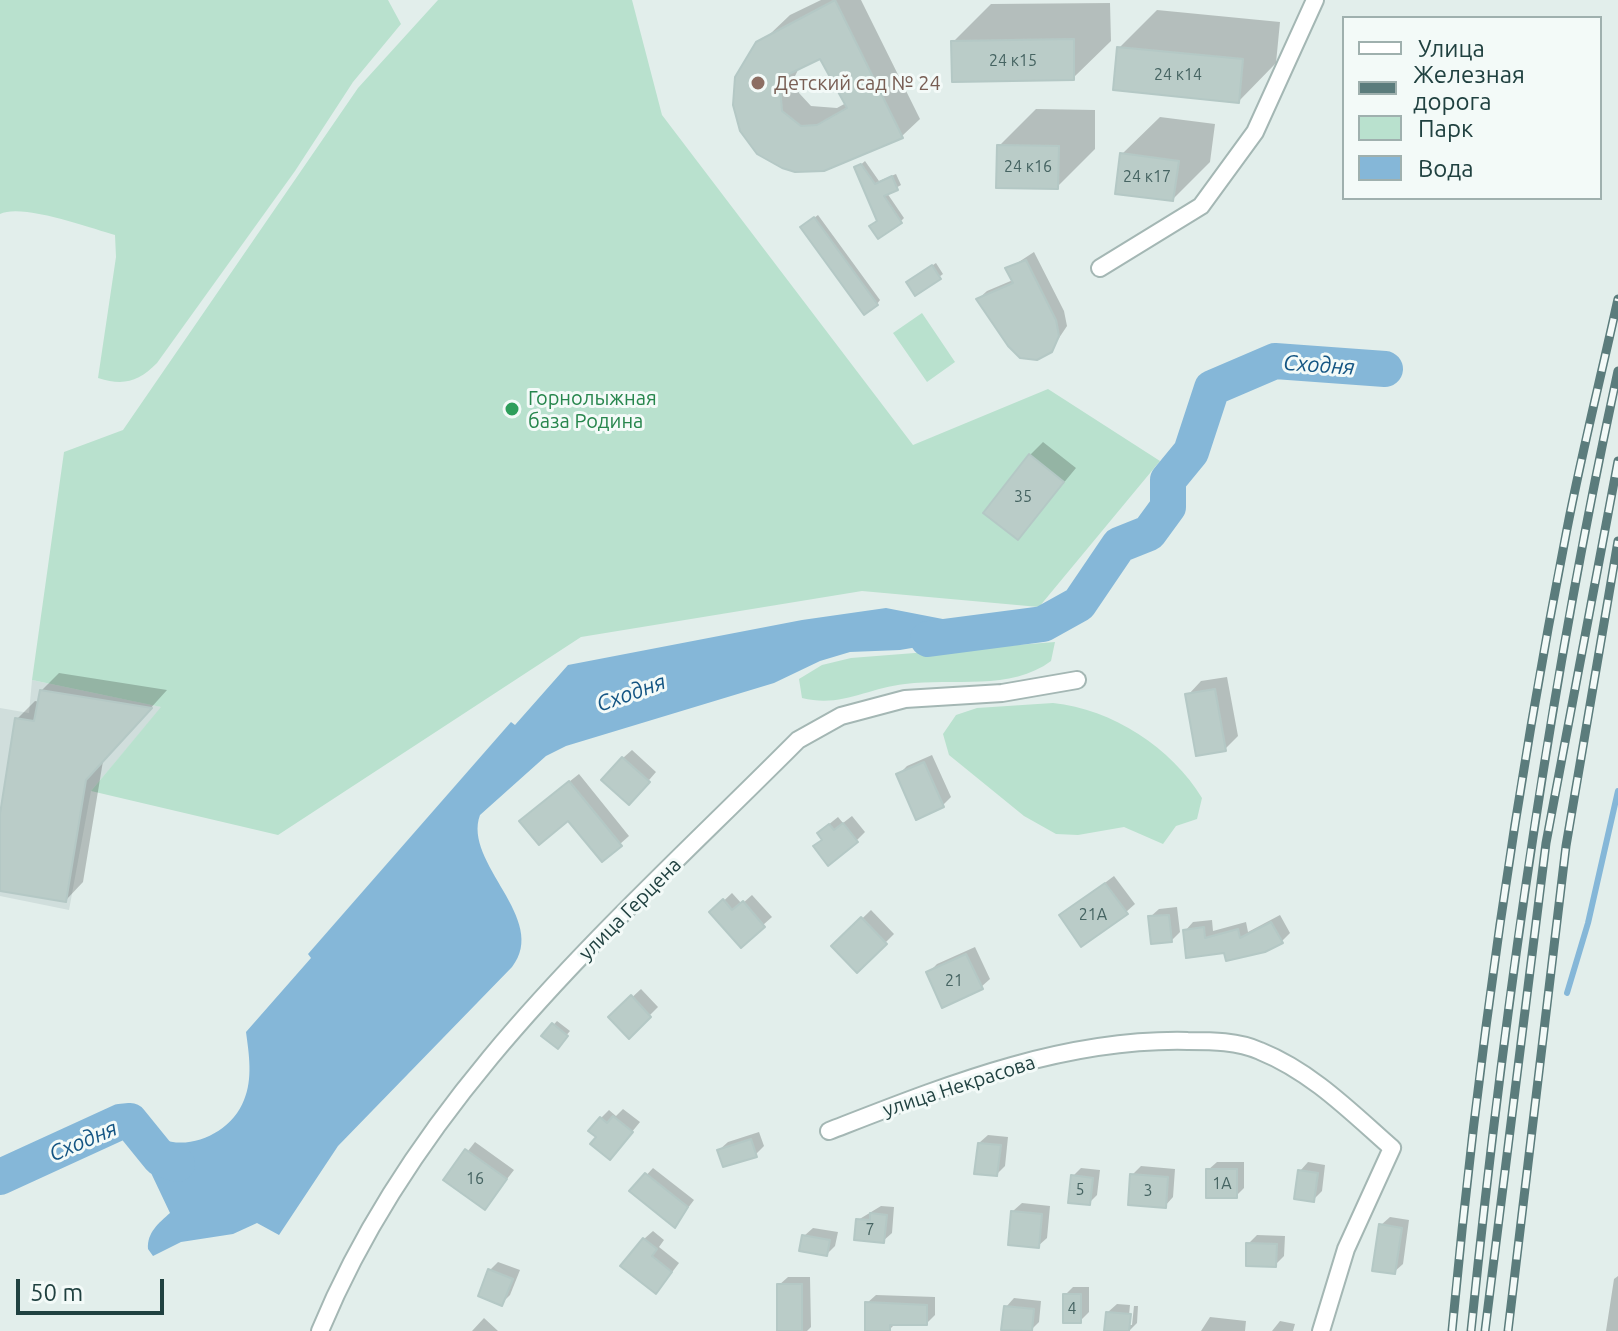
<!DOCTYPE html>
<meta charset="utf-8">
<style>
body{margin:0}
#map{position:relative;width:1618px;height:1331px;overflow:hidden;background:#e2eeeb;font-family:Ubuntu,sans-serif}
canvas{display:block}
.legend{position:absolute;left:1342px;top:16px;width:260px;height:184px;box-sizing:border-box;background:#f3faf8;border:2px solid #9fb0ae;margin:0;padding:10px 14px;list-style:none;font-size:24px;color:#204140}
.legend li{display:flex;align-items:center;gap:16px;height:40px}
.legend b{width:40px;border:2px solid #9fb0ae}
.scale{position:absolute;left:16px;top:1279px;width:148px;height:36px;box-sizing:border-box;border:4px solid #204140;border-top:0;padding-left:10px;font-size:24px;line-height:28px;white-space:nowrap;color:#204140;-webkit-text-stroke:6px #f3faf8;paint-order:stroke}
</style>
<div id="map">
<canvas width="1618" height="1331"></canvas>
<ul class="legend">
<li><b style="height:10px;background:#fff"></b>Улица</li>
<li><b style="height:10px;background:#5b7c7c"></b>Железная дорога</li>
<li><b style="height:22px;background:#b9e1ce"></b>Парк</li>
<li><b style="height:22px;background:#85b7d8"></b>Вода</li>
</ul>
<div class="scale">50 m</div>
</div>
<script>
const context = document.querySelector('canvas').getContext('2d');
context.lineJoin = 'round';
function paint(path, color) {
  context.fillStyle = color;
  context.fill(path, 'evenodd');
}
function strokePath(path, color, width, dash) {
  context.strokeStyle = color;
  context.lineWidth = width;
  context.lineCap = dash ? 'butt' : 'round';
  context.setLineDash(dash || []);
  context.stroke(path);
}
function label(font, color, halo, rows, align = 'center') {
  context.font = font + ' Ubuntu,sans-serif';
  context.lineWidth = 6;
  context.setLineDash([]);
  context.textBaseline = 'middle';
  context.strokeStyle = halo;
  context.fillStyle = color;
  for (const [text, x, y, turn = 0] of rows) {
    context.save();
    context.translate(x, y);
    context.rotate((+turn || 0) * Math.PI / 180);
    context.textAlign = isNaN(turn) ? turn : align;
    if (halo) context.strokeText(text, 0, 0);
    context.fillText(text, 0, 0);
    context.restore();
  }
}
const built = new Path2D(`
 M32 680 162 707 91 791 69 910 0 896V708L29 713Z`);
const green = new Path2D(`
 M0 0H388L401 24 353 82 295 171 157 363C138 382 124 386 98 378L116 257 115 235C90 228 22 203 0 214Z
 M438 0H632L662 115 913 445 1048 389 1160 461 1039 607 862 591 581 637 278 835 91 791 161 707 32 680 64 452 123 430 358 88Z
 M922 313 955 362 927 382 893 333Z
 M1055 642 1051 661C1011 691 953 678 905 684 867 688 841 708 802 698L799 679 822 665 851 658Z
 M1053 703C1112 709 1172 748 1202 798L1197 819 1176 826 1163 844 1124 827 1078 835 1056 834 1024 816 949 755 943 734 956 715 977 708Z`);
const water = new Path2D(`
 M886 608 953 621 977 632 976 637 900 650 850 652 820 661 774 683 566 746 546 756 480 815C462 863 550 919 512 967L338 1146 279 1235 257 1223 233 1234 181 1242 153 1256 148 1249C147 1232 159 1223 170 1213L134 1137 146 1129C176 1158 230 1137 244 1100 253 1079 249 1054 246 1032L311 958 308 954 511 722 515 725 568 665 802 620Z`);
const shadow = new Path2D(`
 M821 0H861L920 119 902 136 836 165 809 171 749 54 790 15ZM821 56 846 103 837 108 811 106 799 93 795 76 800 66Z
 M1110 3 1111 41 1073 78 953 42 991 4Z
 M1157 10 1280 22 1276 63 1239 101 1119 48Z
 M1036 109 1095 110V149L1057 187 999 146Z
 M1160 117 1215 124 1210 162 1173 199 1122 154Z
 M865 161 879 181 896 174 901 185 887 193 904 218 901 221 879 220 857 168Z
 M818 215 880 300 877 304 806 224Z
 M1034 252 1064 311 1067 326 1051 350 978 299 987 291 1013 280 1008 269Z
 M936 263 943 274 939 277 912 279Z
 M1043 442 1076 468 1018 538 1030 455Z
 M59 673 167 690 103 761 83 882 66 900 0 889V827L17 719 35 701 40 702 41 691Z
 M1227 677 1238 736 1225 749 1188 695 1201 681Z
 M632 750 656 772 637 794 623 758Z
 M932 755 951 797 943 805 898 775 907 766Z
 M579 774 629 836 620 844 569 818 530 813Z
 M852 816 865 832 856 841 823 839 828 825 838 817 843 823Z
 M1114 876 1135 904 1126 912 1062 915Z
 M732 893 742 904 752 895 772 917 763 925 712 912Z
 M1177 907 1180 932 1171 941 1150 917 1159 909Z
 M871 910 894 934 857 971 834 946Z
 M1280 915 1290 933 1281 942 1225 951 1185 931 1193 922 1212 920 1213 931 1246 922 1248 932Z
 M975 947 990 979 981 987 928 973 937 964Z
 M641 989 658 1007 629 1036 611 1017Z
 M557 1021 570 1031 557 1046 544 1035Z
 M623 1109 640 1122 618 1149 599 1137 601 1118 609 1110 616 1116Z
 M759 1132 764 1146 755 1155 719 1150 728 1142Z
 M988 1135 1008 1137 1005 1166 997 1174 979 1143Z
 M475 1142 514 1170 485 1207 446 1179Z
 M1217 1162H1244V1188L1236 1196 1208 1170Z
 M1308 1162 1325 1165 1322 1191 1313 1200 1300 1171Z
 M1141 1166 1175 1169 1173 1197 1165 1206 1132 1175Z
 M653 1168 694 1200 675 1225 632 1191Z
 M1081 1168 1100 1170 1097 1195 1089 1203 1073 1176Z
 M1022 1203 1050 1206 1047 1238 1038 1246 1013 1211Z
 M881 1206 894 1207 892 1233 883 1241 858 1220Z
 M1390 1217 1409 1220 1403 1264 1394 1272 1381 1225Z
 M813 1228 838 1232 835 1246 827 1254 804 1236Z
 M653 1231 664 1240 659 1247 679 1263 664 1283 644 1239Z
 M1257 1235 1285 1236 1284 1256 1275 1265 1248 1244Z
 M498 1262 520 1270 510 1295 502 1303 490 1270Z
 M1618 1276V1331H1606L1614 1279Z
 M788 1277H810L811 1327 807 1331H778L779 1285Z
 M1073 1287H1089V1312L1080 1321 1065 1295Z
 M876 1295 935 1297V1315L927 1323H896L889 1330 867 1303Z
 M1014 1298 1041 1301 1039 1322 1031 1330 1006 1307Z
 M1117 1304 1130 1305 1128 1325H1132L1134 1306H1138L1137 1323 1129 1331 1108 1312Z
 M1210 1317 1246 1321 1245 1331H1201Z
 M484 1318 498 1331H472Z
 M1280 1321 1295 1324 1293 1331H1272Z`);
const stream = new Path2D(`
 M1567 993 1588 923 1618 791`);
const river = new Path2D(`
 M928 639 1043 624 1079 604 1119 545 1149 533 1168 507V480L1191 452 1212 388 1275 361 1385 369
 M0 1177 120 1122 130 1121 160 1158 177 1164`);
const building = new Path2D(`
 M835 0 903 138 824 171 795 172 782 168 757 154 740 131 733 105 735 77 756 42ZM820 59 847 108 817 125 801 126 782 111 780 87 789 74Z
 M1074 39V80L952 82 951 41Z
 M1117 47 1243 59 1239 103 1113 90Z
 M997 145 1059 146 1058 189 996 188Z
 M1120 153 1179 161 1173 201 1115 194Z
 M861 164 875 184 892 176 898 190 884 196 902 223 878 239 869 226 877 221 854 167Z
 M814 217 878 305 864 315 800 227Z
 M1026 260 1056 320 1059 336 1052 352 1037 360 1020 358 1008 346 976 299 1013 283 1005 268Z
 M932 265 941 279 915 296 906 282Z
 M1029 454 1064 482 1018 540 983 513Z
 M1215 689 1226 751 1196 756 1185 694Z
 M40 690 152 708 86 780 66 902 0 891V814L15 718 34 721Z
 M622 757 650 782 629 805 601 780Z
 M924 762 944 807 916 820 896 774Z
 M569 781 622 846 602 862 568 821 539 845 519 821Z
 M843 823 858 842 828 866 813 846 822 840 817 833 829 824 834 830Z
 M1105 883 1128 914 1081 947 1059 915Z
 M723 899 732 910 743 901 765 927 741 948 709 912Z
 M1169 915 1172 942 1151 944 1148 916Z
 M861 917 887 944 857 973 831 946Z
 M1271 922 1283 943 1265 952 1226 961 1224 953 1186 958 1183 930 1204 927 1205 938 1238 929 1240 938Z
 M966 954 983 989 942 1008 926 972Z
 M631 995 651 1017 629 1039 608 1017Z
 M552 1023 568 1036 558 1049 541 1036Z
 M613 1116 633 1132 610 1160 590 1144 596 1137 588 1131 600 1117 607 1123Z
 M751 1139 757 1157 723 1167 717 1150Z
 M978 1143 1001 1145 997 1176 974 1174Z
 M465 1149 507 1179 485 1210 443 1180Z
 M1206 1169H1237V1198H1206Z
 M1298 1170 1318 1173 1314 1202 1294 1199Z
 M645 1173 688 1207 675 1228 629 1191Z
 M1130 1174 1168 1177 1166 1208 1128 1205Z
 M1071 1175 1093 1178 1090 1205 1068 1203Z
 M1011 1211 1042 1214 1039 1248 1008 1245Z
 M870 1213 887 1215 884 1243 854 1240 856 1219 870 1220Z
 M1379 1224 1402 1228 1395 1274 1372 1271Z
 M802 1235 830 1240 827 1256 799 1251Z
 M643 1238 657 1249 652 1256 672 1272 656 1294 620 1266Z
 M1246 1243 1277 1244 1276 1267 1246 1266Z
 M488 1269 513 1279 502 1306 478 1296Z
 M777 1284H802V1331H777Z
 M1063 1294H1081V1323H1063Z
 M865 1302 927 1305V1325H890V1331H865Z
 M1004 1306 1034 1309 1032 1331 1001 1330Z
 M1106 1312 1131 1314 1129 1331H1104Z`);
const minor = new Path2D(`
 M1100 268 1201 206 1255 132 1315 0
 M829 1131C945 1086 1062 1038 1188 1041 1212 1041 1238 1041 1260 1051 1312 1072 1351 1112 1392 1148L1346 1249 1321 1331
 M320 1331C419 1090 618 921 798 740L841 716 905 699 1002 693 1077 680`);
const rail = new Path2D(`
 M1452 1331C1477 1063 1515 794 1567 529 1582 452 1601 376 1618 299
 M1471 1331C1504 1009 1549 688 1618 371
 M1485 1331 1546 843 1618 461
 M1508 1331 1566 846 1618 541`);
const markers = [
 [758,83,8,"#8d6e63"],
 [512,409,8,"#2e9e5b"]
];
const numberNames = [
 ["24 к15",1013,61],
 ["24 к14",1178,75],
 ["24 к16",1028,167],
 ["24 к17",1147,177],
 ["35",1023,497],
 ["21А",1093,915],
 ["21",954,981],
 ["16",475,1179],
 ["1А",1222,1184],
 ["5",1080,1190],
 ["3",1148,1191],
 ["7",870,1230],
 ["4",1072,1309]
];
const educationNames = [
 ["Детский сад № 24",774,83]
];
const leisureNames = [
 ["Горнолыжная",528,398],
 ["база Родина",528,421]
];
const streetNames = [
 ["улица Герцена",630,909,-45],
 ["улица Некрасова",959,1086,-18]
];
const waterNames = [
 ["Сходня",1319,365,4],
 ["Сходня",631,693,-20],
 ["Сходня",83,1141,-23]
];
paint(built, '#d0dedc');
paint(green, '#b9e1ce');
paint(water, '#85b7d8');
paint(shadow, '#0003');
strokePath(stream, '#85b7d8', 6);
strokePath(river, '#85b7d8', 36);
paint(building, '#baccc8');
strokePath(building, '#b4c8c5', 2);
strokePath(minor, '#a4b7b4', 20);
strokePath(minor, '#fff', 16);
strokePath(rail, '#5b7c7c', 9);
strokePath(rail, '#f3faf8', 6, [18]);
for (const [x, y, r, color] of markers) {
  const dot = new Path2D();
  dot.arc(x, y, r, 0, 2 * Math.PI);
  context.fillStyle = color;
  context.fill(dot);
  strokePath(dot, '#f3faf8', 3);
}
label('16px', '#466462', null, numberNames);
label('20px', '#785e54', '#f3faf8', educationNames, 'left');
label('20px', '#27864d', '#f3faf8', leisureNames, 'left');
label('20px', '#204140', '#f3faf8', streetNames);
label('italic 22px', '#145583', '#f3faf8', waterNames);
</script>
